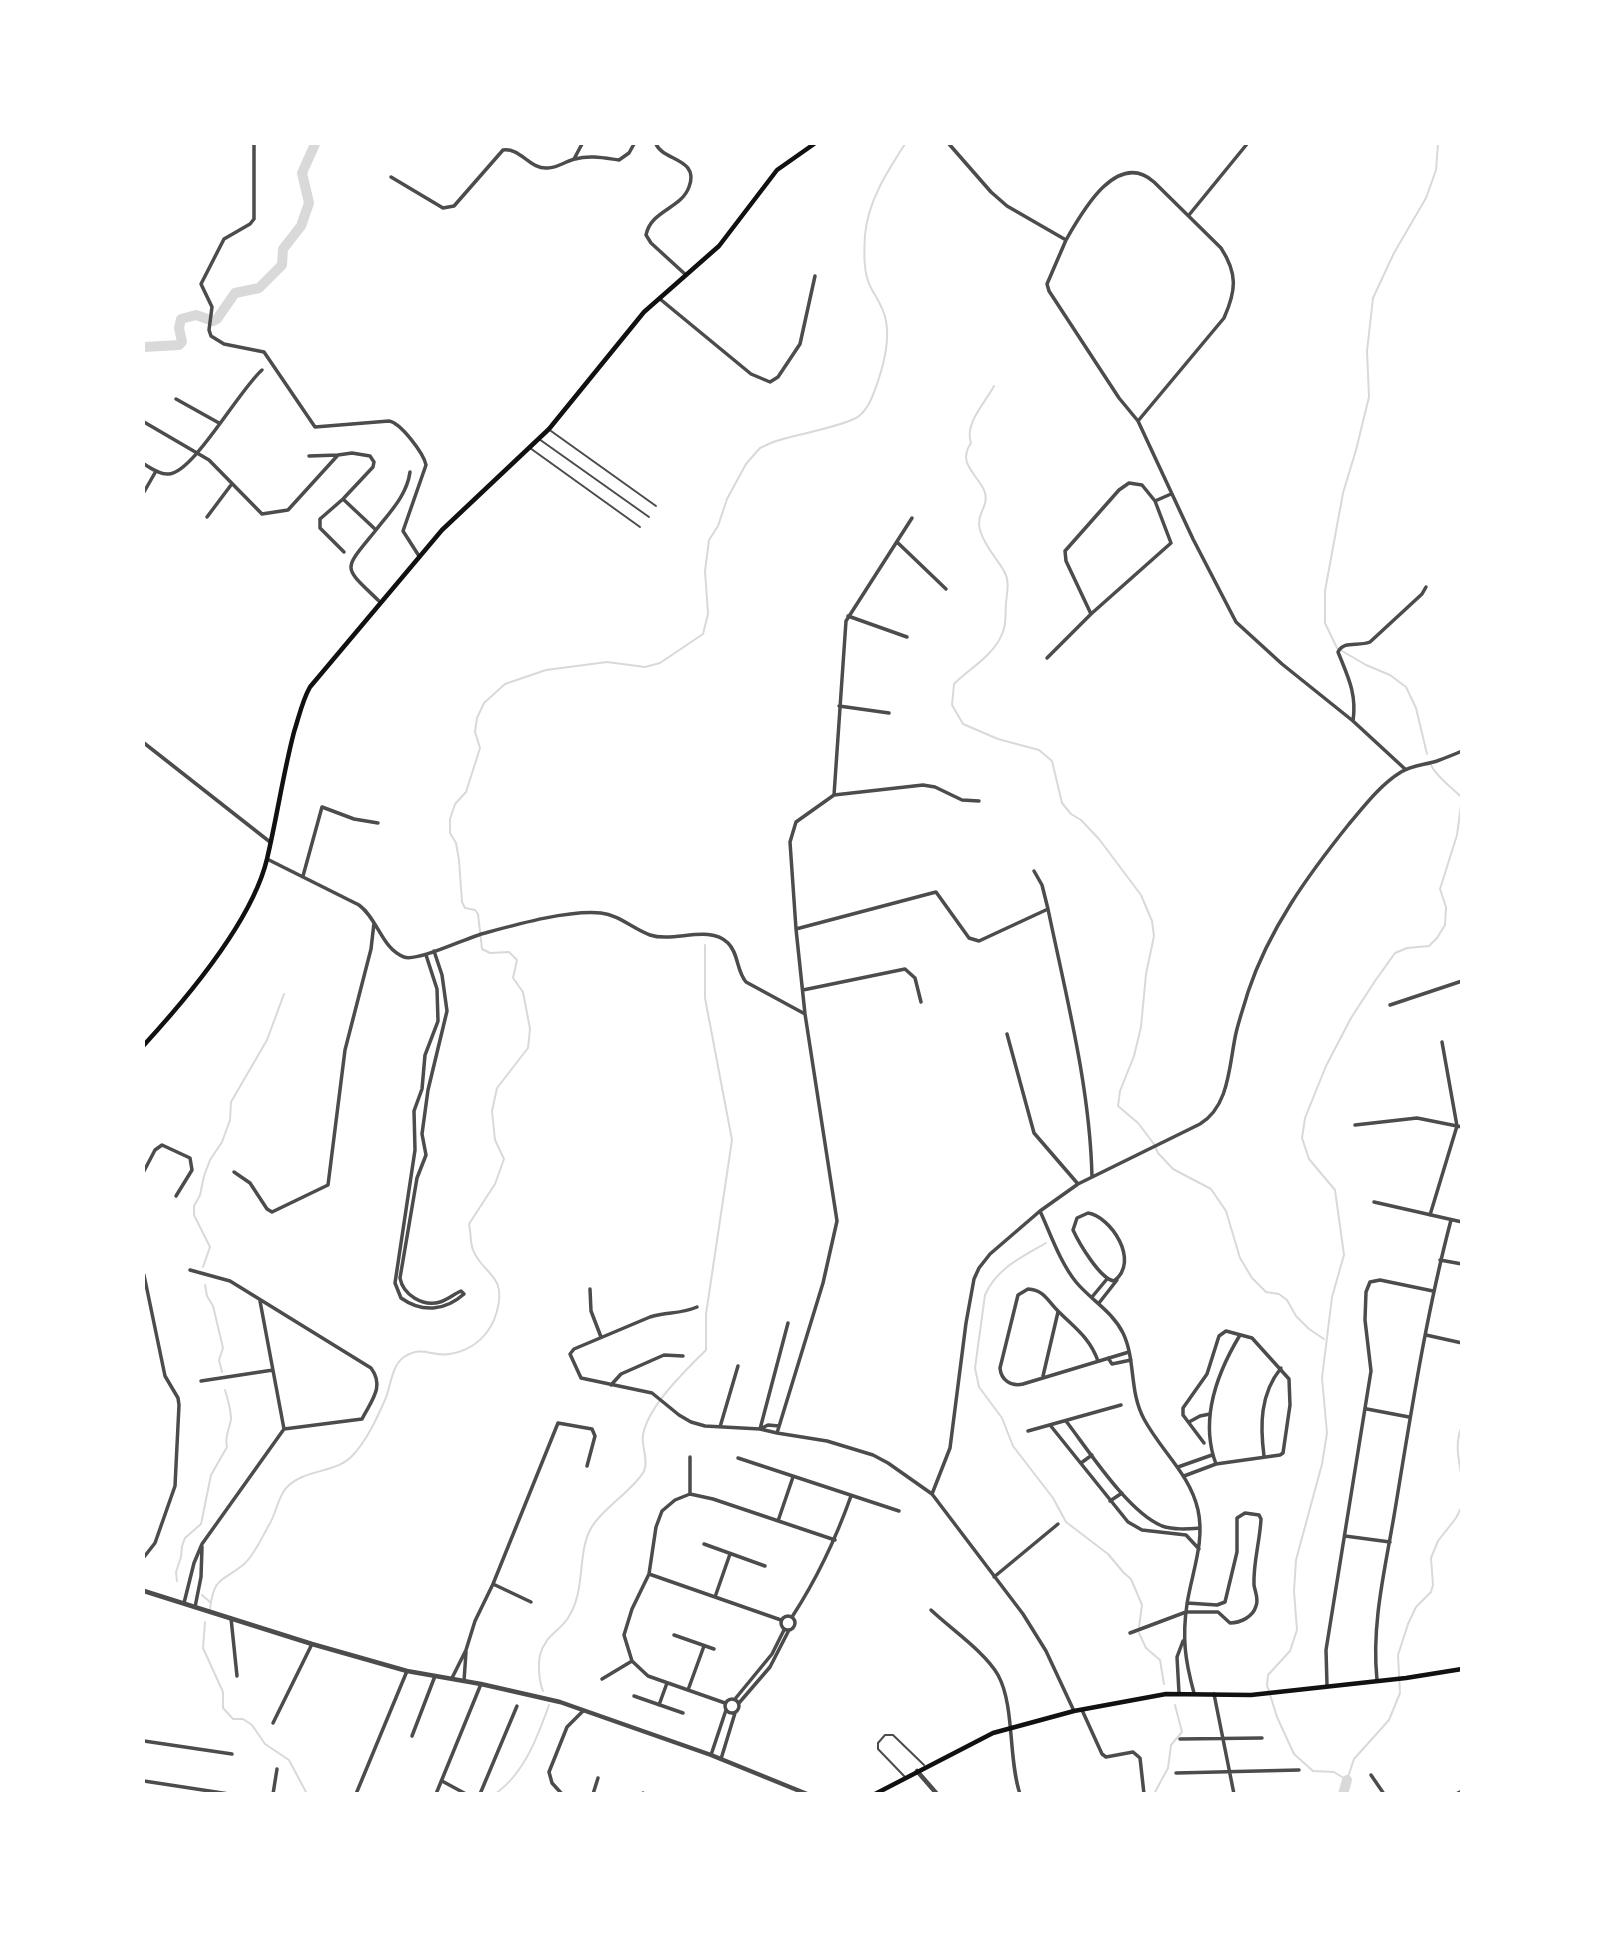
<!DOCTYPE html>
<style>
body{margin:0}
#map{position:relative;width:1605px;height:1937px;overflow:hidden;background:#fff;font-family:Cabin,sans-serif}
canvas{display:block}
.frame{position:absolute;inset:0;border:145px solid #fff;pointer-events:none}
</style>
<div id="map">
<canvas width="1605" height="1937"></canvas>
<div class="frame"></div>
</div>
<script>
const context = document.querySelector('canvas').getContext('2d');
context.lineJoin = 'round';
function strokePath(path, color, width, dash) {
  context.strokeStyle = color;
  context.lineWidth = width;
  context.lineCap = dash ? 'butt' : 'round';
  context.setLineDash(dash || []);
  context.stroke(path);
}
const stream = new Path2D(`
 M994 386C985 403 964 424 971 443 957 463 976 473 984 490 991 505 975 514 980 530 985 547 996 557 1004 571 1010 581 1007 592 1006 603 1005 613 1007 625 1002 634 994 655 969 669 954 684L952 705 963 724 998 739 1039 750 1052 761 1062 803 1071 814 1081 820 1099 839 1141 895 1152 921 1154 936 1146 974 1141 1027 1134 1056 1120 1091 1118 1106 1138 1123 1154 1144 1158 1153 1173 1169 1211 1189 1226 1211 1240 1258 1252 1278 1266 1292 1279 1294 1287 1300 1296 1316 1309 1329 1324 1339
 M1427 754 1416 708 1406 687 1390 675 1366 665 1337 648 1325 623V591L1343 493 1356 450 1369 397 1367 351 1373 298 1394 253 1426 198 1436 170 1438 144
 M1431 765C1437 778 1452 787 1462 798L1457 835 1440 889 1446 907 1445 925 1437 938 1429 946 1407 948 1395 953 1375 981 1351 1018 1326 1066 1305 1118 1302 1138 1309 1159 1335 1190 1344 1255 1332 1297 1322 1378 1327 1433 1322 1464 1296 1560 1294 1591 1297 1630 1290 1651 1268 1675 1267 1685 1277 1717 1294 1754 1313 1771 1334 1772 1347 1780 1354 1759 1389 1720 1400 1693 1398 1655 1408 1624 1416 1607 1431 1592 1433 1585 1431 1558 1438 1541 1456 1518 1462 1506
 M1046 1243C1022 1257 997 1268 985 1295L975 1368 979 1387 1002 1418 1013 1446 1053 1498 1066 1522 1108 1554 1124 1573 1131 1579 1142 1605 1139 1627
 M203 1267 210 1247 194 1215V1206L200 1195 204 1176 210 1160 222 1142 230 1120 231 1102 267 1040 284 994
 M205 1285 207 1296 213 1306 223 1348 219 1360 222 1372
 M1462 1426C1454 1444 1459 1460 1462 1479
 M177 1581 176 1572 181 1557 182 1546 185 1538 201 1524 211 1475 227 1447C224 1436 230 1429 231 1419 231 1409 228 1400 225 1390
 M202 1595 210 1602
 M210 1609C214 1576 222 1582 243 1565 254 1556 262 1537 269 1525 276 1514 278 1496 287 1487 306 1468 336 1474 353 1455 367 1440 377 1418 385 1400 391 1387 391 1366 404 1357 423 1345 431 1357 450 1354 474 1350 491 1334 497 1311 507 1274 483 1275 473 1250 470 1243 471 1232 469 1224L495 1184 504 1159 495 1140 492 1111 497 1088 528 1048 530 1029 523 992 513 978 517 960 509 952 490 953 482 949 478 914 475 910 465 908 462 902 459 860 456 843 450 833V819L455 804 466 792 480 748 475 732 477 718 484 703 505 684 546 670 607 662 645 667 660 663 703 634 708 614 705 571 709 540 718 526 727 499 746 464 760 448 773 442C790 436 849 425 859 416 869 408 873 395 877 384 884 364 890 342 886 321 884 308 877 299 871 288 863 273 864 252 865 235 868 201 887 172 905 144
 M205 1622 203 1648 223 1692V1708L233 1719H243L252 1725 265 1744 289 1760 307 1794
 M1139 1633 1146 1648 1160 1660 1164 1684
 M543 1691C539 1682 538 1665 540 1655 546 1634 558 1633 568 1618 586 1591 577 1556 590 1530 601 1509 635 1489 644 1471 649 1460 641 1446 643 1435 648 1406 686 1370 706 1350V1314L732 1140 705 998V945
 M495 1794C524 1774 538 1736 549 1705
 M1154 1794 1168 1768 1171 1745 1182 1732 1175 1705`);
const river = new Path2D(`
 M144 347 179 345 182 342 179 328 181 319 196 315 213 321 217 319 235 293 259 288 282 265 283 249 301 226 309 203 302 173 315 144
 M1343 1794 1347 1780`);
const service = new Path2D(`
 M551 431 656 506
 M539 439 649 517
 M530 448 640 527
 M905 1777 878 1749V1743L885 1735H893L924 1765`);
const minor = new Path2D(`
 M254 144V219L250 224 224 239 201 284 212 307 209 330 211 336 224 344 264 352 315 427 389 421C401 423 424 454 426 465L403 531 419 556
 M656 144C663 161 700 158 689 187 681 209 651 210 646 235L651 243 686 275
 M949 144 991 192 1007 206 1066 240 1047 284 1049 291 1119 398 1138 421 1193 539 1236 622 1282 664 1353 721 1405 769
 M574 159 582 144
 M391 177 443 208 454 206 503 150C520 147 530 170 548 168 557 168 566 161 575 159 590 155 604 158 619 160L629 153 634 144
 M1189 215 1247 144
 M1066 240C1082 212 1117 149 1154 182L1221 248C1238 274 1236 291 1224 318L1138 421
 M660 299 751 374 770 382 778 377 800 344 815 276
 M176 399 219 423
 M144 422 209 460 262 514 288 510 338 455 352 453 370 456 374 462 373 467 343 499 376 530C342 572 342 565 380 602
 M309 456 338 455
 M144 464C151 468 160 475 169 474 194 472 239 390 262 370
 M144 492 156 471
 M343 499 320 519V528L344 552
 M1155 501 1171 494
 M207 517 231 485
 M376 530C390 512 407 495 410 472
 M897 542 946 589
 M848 616 907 637
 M1047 658 1091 614 1171 543 1155 501 1142 485 1129 483 1119 490 1065 551 1066 561 1091 614
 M839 706 889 713
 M1353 721C1357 694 1348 677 1338 652 1344 640 1358 647 1370 642L1422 594 1426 587
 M144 743 270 842
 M834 795 846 621 912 518
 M979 801 962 800 935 787 923 785 834 795 796 822 790 842 796 929 805 1014 837 1221 823 1283 777 1433 827 1441 873 1455 888 1463 932 1494 1023 1614 1046 1651 1074 1711
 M267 859 359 905C378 919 382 949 404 957 418 962 468 937 485 933 518 924 568 910 601 913 619 915 633 929 650 935 674 943 709 924 728 943 739 954 736 970 746 982L805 1014
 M1034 871 1042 885 1048 909C1066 996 1090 1087 1092 1177
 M303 876 322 807 354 819 378 823
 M796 929 936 892 969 938 979 941 1048 909
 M434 951 442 975 447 1011 428 1090 422 1134 426 1155 417 1178 400 1278C403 1295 423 1307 440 1302 447 1300 454 1294 461 1291L464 1294
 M426 955 437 989 438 1021 425 1055 422 1089 414 1111 415 1150 395 1283 401 1298C422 1313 445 1311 464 1294
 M803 990 905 969 915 978 921 1002
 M1390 1005 1462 981
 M1007 1034 1034 1133 1078 1184
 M1355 1125 1417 1118 1462 1127
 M144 1171 155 1150 162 1145 190 1158 192 1170 176 1196
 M234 1172 250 1183 267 1209 272 1212 328 1185 345 1050 371 949 374 923
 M1374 1202 1462 1222
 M1040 1211C1051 1235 1060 1262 1076 1282 1091 1300 1112 1311 1123 1333 1136 1360 1129 1392 1144 1419 1161 1451 1190 1474 1198 1510 1205 1542 1192 1572 1187 1604 1182 1638 1185 1660 1194 1693
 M1088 1213C1110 1216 1141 1261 1114 1281 1100 1279 1079 1243 1073 1230L1077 1218Z
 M1430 1215 1457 1126 1442 1042
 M1440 1260 1462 1264
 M190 1270 230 1281 371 1368C385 1387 371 1401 362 1419L284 1429
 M144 1275 165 1376 178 1398 179 1405 175 1486 155 1543 144 1557
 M590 1289 591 1311 601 1337
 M1092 1297 1107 1279
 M1099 1303 1117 1280
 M697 1307C678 1315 668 1311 650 1317L574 1349 570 1354 581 1378 652 1393 679 1415 691 1422 705 1426 760 1429 777 1433
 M1426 1335 1462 1343
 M1108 1358 1112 1364 1131 1360
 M1098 1361C1090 1338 1075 1328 1059 1312 1048 1302 1045 1290 1028 1289L1018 1295 1000 1368C1001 1380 1011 1387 1023 1384L1129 1352
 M1043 1376 1058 1312
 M201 1381 273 1370
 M611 1385 621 1374 664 1355 683 1356
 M1367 1409 1409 1417
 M1066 1421C1089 1451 1128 1512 1162 1526 1174 1530 1187 1529 1200 1528
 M1189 1422 1200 1416 1210 1414
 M1050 1425 1128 1522 1142 1530 1186 1535 1199 1549
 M720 1427 738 1366
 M760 1429 788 1323
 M760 1429 768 1425 779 1426
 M1028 1431 1121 1405
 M1264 1456C1260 1425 1260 1394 1281 1368
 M738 1458 899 1511
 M1081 1463 1092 1455
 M1216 1464C1199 1419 1217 1373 1240 1335
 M1178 1467 1212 1455
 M1184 1476 1216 1464 1280 1455 1283 1453 1290 1405 1289 1379 1252 1338 1226 1331 1219 1336 1207 1374 1183 1408V1415L1204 1443
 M690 1494 675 1500 662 1511 656 1527 649 1574 632 1609 624 1635 632 1661 648 1676 725 1703
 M690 1494 713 1499 835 1540
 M690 1494V1457
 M932 1494 950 1448 966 1323 974 1279 979 1268 990 1254 1040 1211 1078 1184 1200 1124C1230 1106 1229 1064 1236 1033 1239 1020 1244 1006 1248 992 1269 929 1308 875 1349 824 1365 805 1380 785 1401 772 1412 765 1425 765 1437 761 1445 758 1453 755 1462 751
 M1110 1501 1122 1493
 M778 1521 793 1477
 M1345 1536 1390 1542
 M704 1544 765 1566
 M649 1574 781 1620
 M994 1577 1058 1524
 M493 1584 531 1602
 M715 1597 730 1554
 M184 1603 194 1563 202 1544 284 1429 260 1301
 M195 1607 201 1577 202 1547
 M931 1610C951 1629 985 1652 998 1675 1015 1706 1008 1759 1020 1794
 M781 1623a7 7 0 1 1 14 0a7 7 0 1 1-14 0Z
 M792 1617C818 1577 835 1541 851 1496
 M231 1618 237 1676
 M1130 1633 1186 1612H1218L1230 1623C1240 1623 1253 1617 1256 1606 1259 1599 1255 1592 1254 1585 1253 1563 1260 1541 1261 1519L1259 1515 1245 1513 1237 1518V1552L1225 1602 1217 1605 1187 1603
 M674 1635 714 1649
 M452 1678 466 1650 475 1621 493 1584 558 1423 592 1429 595 1436 587 1466
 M602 1679 632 1661
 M1377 1680C1371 1623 1386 1565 1395 1510 1411 1413 1426 1315 1451 1220
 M464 1681 466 1652
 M1327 1685 1326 1650 1371 1371 1365 1320 1366 1292 1370 1282 1380 1280 1433 1291
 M688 1690 704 1646
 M1179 1693 1177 1657 1183 1641
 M1214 1694 1234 1794
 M634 1696 683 1713
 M725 1706a7 7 0 1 1 14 0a7 7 0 1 1-14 0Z
 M735 1699 772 1654 784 1630
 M739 1703 770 1667 789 1630
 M659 1705 667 1683
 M1082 1710 1102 1754 1106 1757 1133 1752 1140 1758 1144 1794
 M273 1723 312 1644
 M412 1736 435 1676
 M1180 1739 1262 1738
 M144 1741 232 1754
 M711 1755 726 1710
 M721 1759 735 1713
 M1176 1773 1299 1770
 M1371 1775 1384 1794
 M144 1781 229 1794
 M442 1781 466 1794
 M273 1794 277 1769
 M356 1794 407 1671
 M436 1794 481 1684
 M480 1794 517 1706
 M562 1794 552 1783 549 1772 567 1727 583 1711
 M593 1794 598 1778
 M643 1794V1793
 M1456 1794 1462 1791`);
const tertiary = new Path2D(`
 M144 1591 312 1644 407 1671 481 1684 560 1702 711 1755 807 1794
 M917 1771 937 1794`);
const secondary = new Path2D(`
 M144 1045C187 998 252 922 267 859 277 817 283 774 294 732 299 717 302 701 310 687L442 530 549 429 644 312 719 246 777 170 814 144
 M875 1794 993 1733 1074 1711 1166 1694 1251 1695 1406 1678 1462 1669`);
strokePath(stream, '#d9d9d9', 2);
strokePath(river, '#d9d9d9', 10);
strokePath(service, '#4c4c4c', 2);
strokePath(minor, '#4c4c4c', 3.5);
strokePath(tertiary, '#4c4c4c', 4.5);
strokePath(secondary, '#111', 4.5);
</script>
